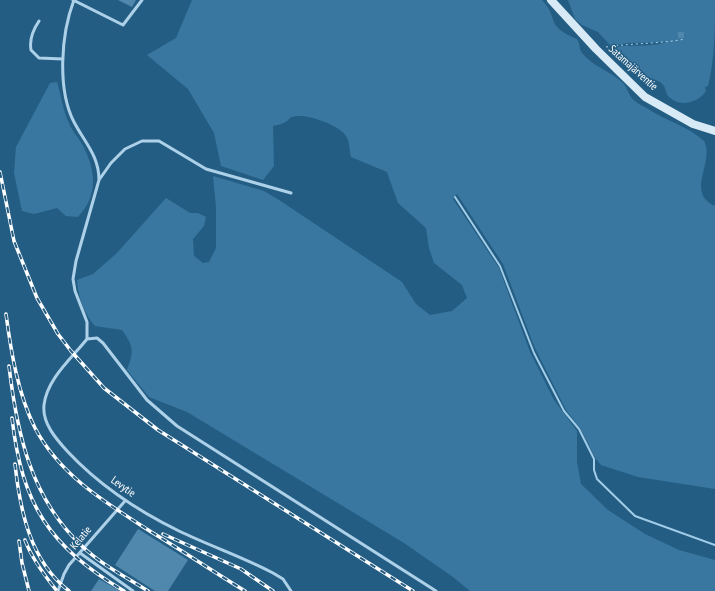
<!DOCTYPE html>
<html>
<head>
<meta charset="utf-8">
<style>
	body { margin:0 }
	canvas { display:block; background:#245d83 }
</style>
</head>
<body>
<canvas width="715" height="591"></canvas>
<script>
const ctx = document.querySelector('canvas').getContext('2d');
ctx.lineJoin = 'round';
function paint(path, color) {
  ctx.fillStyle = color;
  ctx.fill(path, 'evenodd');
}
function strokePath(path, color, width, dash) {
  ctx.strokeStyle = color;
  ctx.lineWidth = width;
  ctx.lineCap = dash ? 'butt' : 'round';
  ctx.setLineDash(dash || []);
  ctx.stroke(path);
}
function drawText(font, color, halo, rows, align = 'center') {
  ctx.font = font + ' "PT Sans Narrow",sans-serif';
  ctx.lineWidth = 3;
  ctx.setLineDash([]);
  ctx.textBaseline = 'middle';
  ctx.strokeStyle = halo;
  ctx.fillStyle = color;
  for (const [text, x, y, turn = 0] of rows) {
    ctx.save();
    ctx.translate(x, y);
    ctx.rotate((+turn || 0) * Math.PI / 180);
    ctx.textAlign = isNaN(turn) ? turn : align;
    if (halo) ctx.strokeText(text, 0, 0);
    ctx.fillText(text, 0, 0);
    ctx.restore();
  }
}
paint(new Path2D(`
	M192,0H542C560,20 544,25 577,39C580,44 579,49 582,53C592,66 610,71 622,82C627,87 627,91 631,97C634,102 643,106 648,109C667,121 687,126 704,141C715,163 685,192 715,206V489L638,477L601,465L596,459L580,428L566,410L534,346L503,264L457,194L453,199L499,268L530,352L554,400L577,431V462L581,484L608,510L645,534L679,550L715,560V591H470L453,577L404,543L187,412L149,397L127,370C134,351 134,347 122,330L95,326C84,314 78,296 77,280L93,274L117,253L166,198L190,213H198L206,217L204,226L193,239L194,256L203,263L209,262L216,248V207L213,176L264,191L279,200L402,282L416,304L430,315L452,311L467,298L462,285L434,263L429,248L426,228L398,203L387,172L351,157C349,150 350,142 346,136C340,125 304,112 292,117C291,117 288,120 287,121C283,124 277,125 273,126L274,166L263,180L221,166L214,133L188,89L147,55L176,38Z
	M568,0H715C715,29 715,58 708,86L705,87L706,91C698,103 679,108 668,96C665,91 666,86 660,82C655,79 646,77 640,75C626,70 619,59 611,47C626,45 655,47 667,42L628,43L611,46L598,32L582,25L575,19Z
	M57,82C61,95 63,111 69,123C72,131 78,137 82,144C96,170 99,195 78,217L66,216L57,208L34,214L22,211L14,173L16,147L50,83Z`), '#3977a0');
strokePath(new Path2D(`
	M455,197L500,266L534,353L564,411L579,429L594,459V470L597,479L635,516L715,545`), '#a1cde8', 2);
paint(new Path2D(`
	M118,0H136L132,7Z
	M678,32H684V38H678Z
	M138,529L188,560L168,591H155L115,565Z
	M99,579L120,591H91Z`), '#5088ad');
strokePath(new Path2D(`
	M606,47C633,43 659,44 685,39`), '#add1e8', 1, [2, 3]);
strokePath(new Path2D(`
	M73,0L123,25L142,0
	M74,0C61,34 57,89 74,122C85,143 99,156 99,180L76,261L73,279L75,291L87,322V339
	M39,21C33,30 29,39 31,50L39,58L63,59
	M99,180L111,163L125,149L142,141H159L206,169L291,193
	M87,339L97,338L103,343L147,400L177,426L436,591
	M87,339C71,359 47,379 44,405C42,423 56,439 68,452C99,485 138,511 179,531C210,546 243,557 273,573L283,579L291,591
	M80,553L133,591
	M58,591L64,574L69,565L125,501`), '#add1e8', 3);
strokePath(new Path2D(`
	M551,0L596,49L645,97L693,124L715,131`), '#d7eaf6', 8);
const rail = new Path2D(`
	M0,172L14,241L37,298L58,334L71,351L104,388L158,430L413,591
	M6,314C11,352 18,394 35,428C61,477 108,504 153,533C184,552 214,572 245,591
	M9,366C17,434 31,499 83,547C102,565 126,577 148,591
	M12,418C22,505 49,546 124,591
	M15,464C20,510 30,561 69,591
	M163,534L241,569L273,591
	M25,540C32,559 44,575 57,591
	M19,541L22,563L29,591`);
strokePath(rail, '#fff', 3.5);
strokePath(rail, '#245d83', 2, [6]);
drawText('11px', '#fff', '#245d83', [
	["Satamajärventie",633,68,42],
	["Levytie",123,487,35],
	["Kelatie",81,538,-50]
]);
</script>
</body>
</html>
